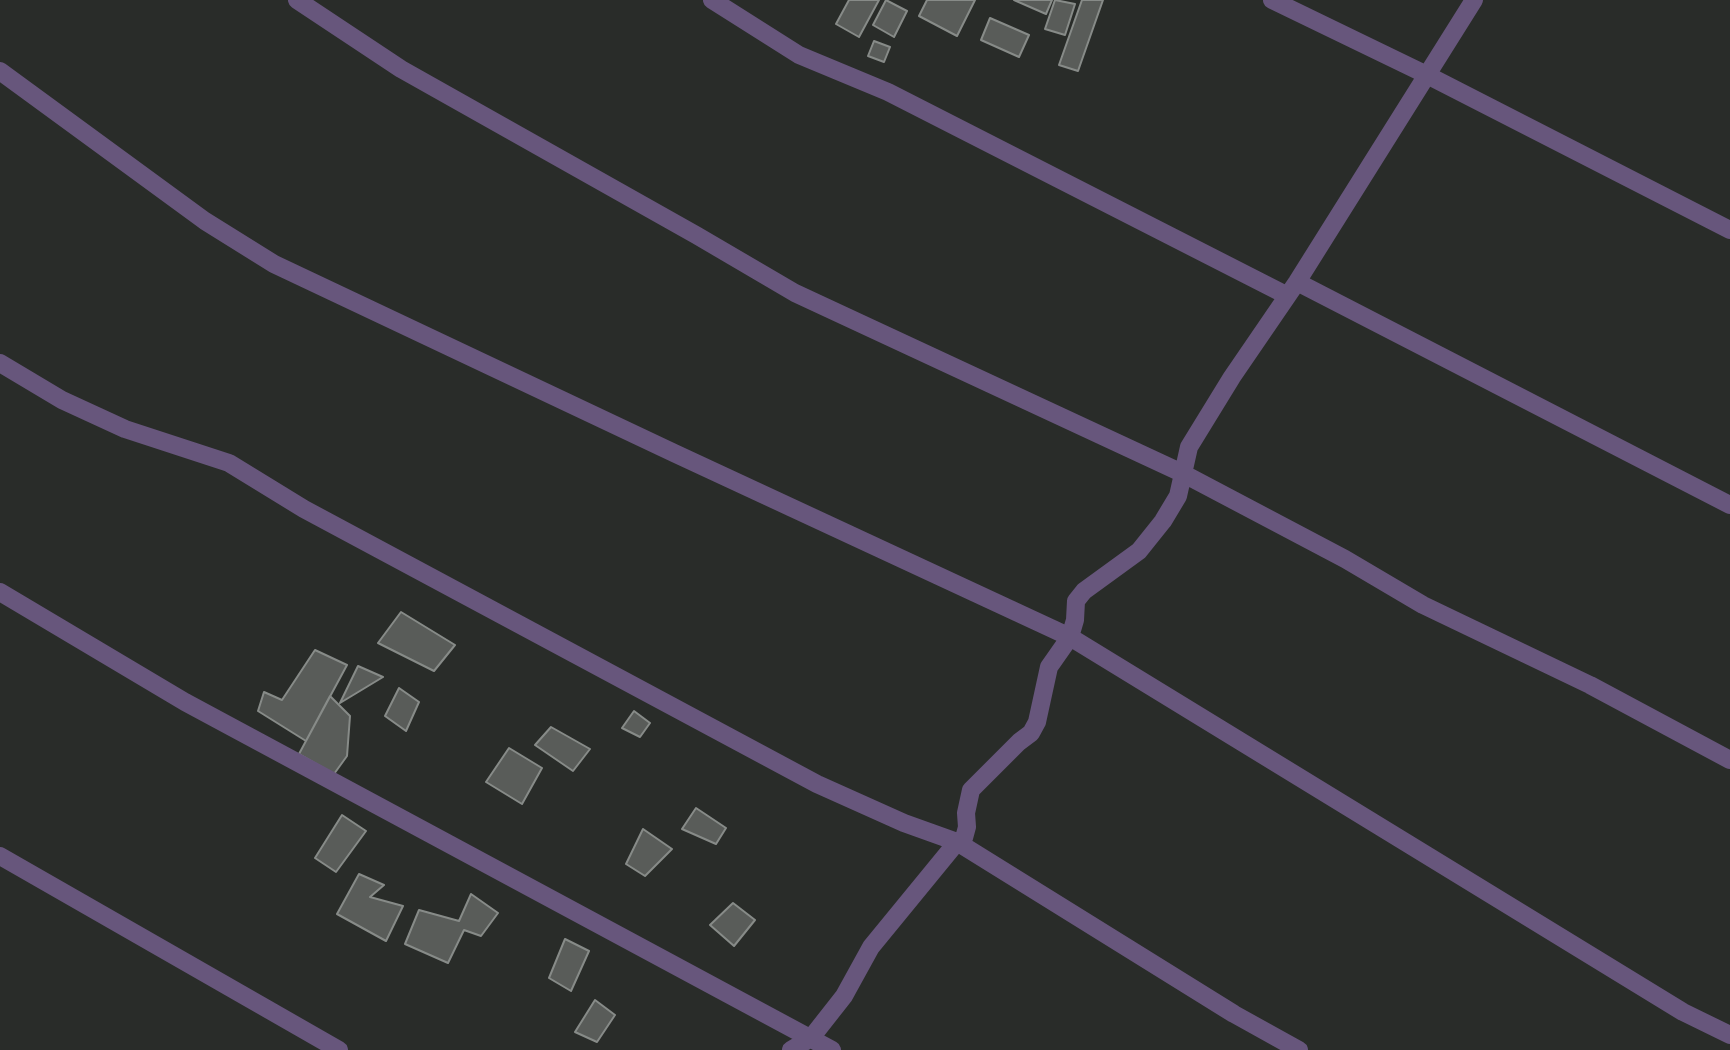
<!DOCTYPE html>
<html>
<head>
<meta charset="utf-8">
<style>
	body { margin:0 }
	canvas { display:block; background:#292c29 }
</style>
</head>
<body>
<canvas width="1730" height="1050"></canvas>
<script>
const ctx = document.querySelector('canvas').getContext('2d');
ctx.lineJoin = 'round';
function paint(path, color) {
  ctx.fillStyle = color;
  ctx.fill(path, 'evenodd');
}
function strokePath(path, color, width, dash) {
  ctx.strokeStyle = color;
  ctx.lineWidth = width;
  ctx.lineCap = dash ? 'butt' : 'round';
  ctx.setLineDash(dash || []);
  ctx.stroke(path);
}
const building = new Path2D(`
	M849,0H879L859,37L836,24Z
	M886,0L907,11L894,37L873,25Z
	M927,0H975L957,36L919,16Z
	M1014,0H1052L1046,14Z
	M1055,0L1075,4L1065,35L1045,29Z
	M1082,0H1103L1078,71L1059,65Z
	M990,18L1029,35L1019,57L981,40Z
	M874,41L890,47L884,62L868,56Z
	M401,612L455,645L434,671L378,643Z
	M315,650L347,665L306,741L258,711L264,692L282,700Z
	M358,666L383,677L340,703Z
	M399,688L419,702L406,731L385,716Z
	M330,696L350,716L347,756L334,774L299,754Z
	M634,711L650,723L640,737L622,728Z
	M551,727L590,749L573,771L535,745Z
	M509,748L542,768L522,804L486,782Z
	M696,808L726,828L716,844L682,829Z
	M342,815L366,831L336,872L315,858Z
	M643,829L672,849L645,876L626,864Z
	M359,874L384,885L370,897L403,906L386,941L337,914Z
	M471,894L498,913L481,936L464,930L448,963L405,944L419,910L459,921Z
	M733,903L755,920L734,946L710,925Z
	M565,939L589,951L571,991L549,978Z
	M595,1000L615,1015L597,1042L575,1032Z`);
paint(building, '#595c59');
strokePath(building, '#878b88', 2);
strokePath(new Path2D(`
	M297,0L401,69L696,235L795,293L1182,473L1345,559L1423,605L1590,685L1730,760
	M712,0L799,55L888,92L1286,295
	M1272,0L1427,75L1730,230
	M0,71L205,221L274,264L674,453L1070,637L1683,1012L1730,1035
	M1297,282L1730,505
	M0,363L62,400L125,429L229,463L304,509L817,784L904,823L957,842L1234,1014L1299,1050
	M0,592L185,702L832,1050
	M0,856L339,1050
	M791,1050L811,1038L844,996L871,947L957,842L964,838L967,827L966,813L971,790L1019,742L1031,733L1037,722L1049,667L1070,637L1075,620L1076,601L1084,591L1139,551L1163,521L1178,496L1189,447L1232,377L1297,282L1474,0`), '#67567c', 18);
</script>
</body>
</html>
